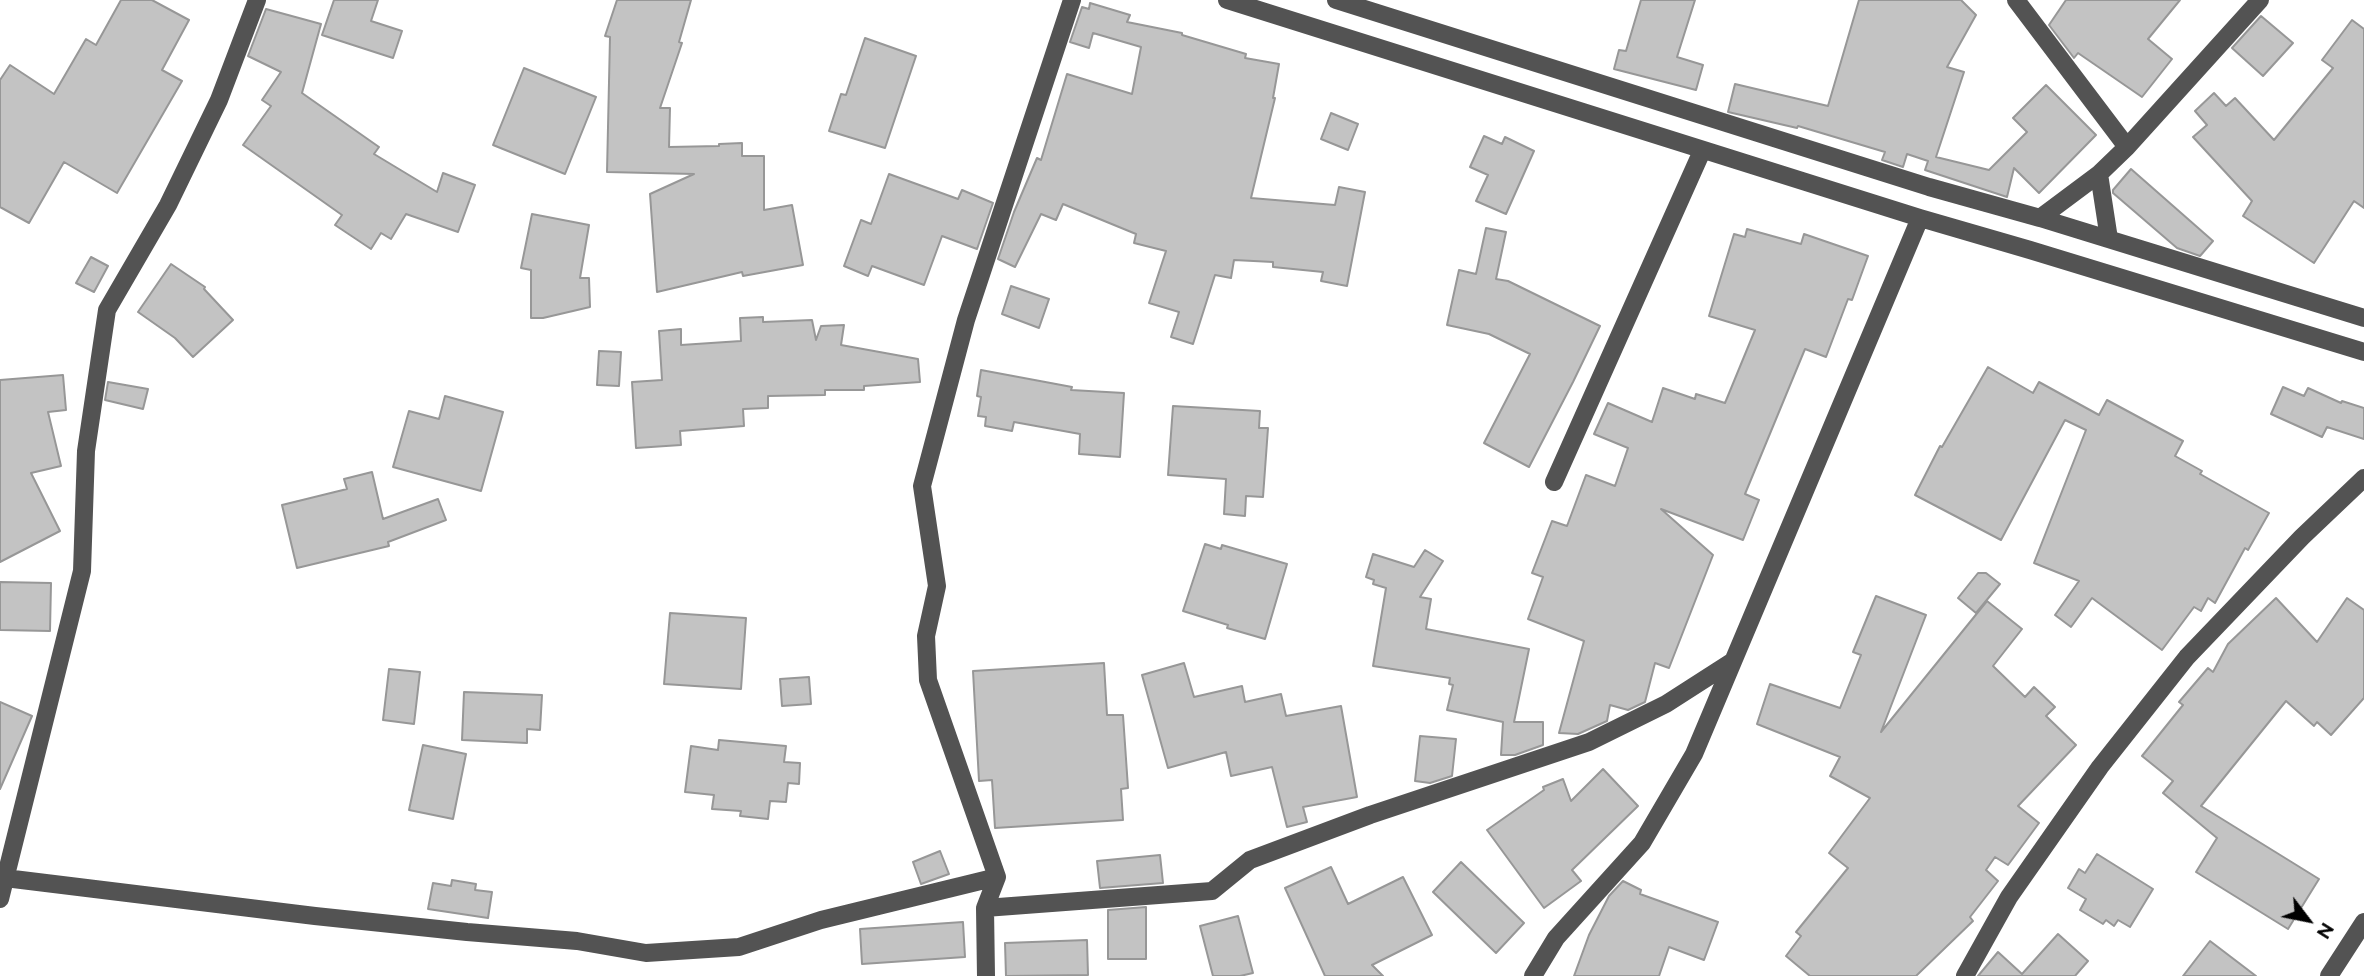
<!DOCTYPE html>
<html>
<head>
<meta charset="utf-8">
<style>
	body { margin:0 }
	#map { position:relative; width:2364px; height:976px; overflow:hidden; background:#fff; font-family:Raleway,sans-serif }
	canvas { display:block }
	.north { position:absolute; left:2273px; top:885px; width:70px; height:70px; -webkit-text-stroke:5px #fff; paint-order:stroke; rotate:122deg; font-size:19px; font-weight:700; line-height:28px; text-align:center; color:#000 }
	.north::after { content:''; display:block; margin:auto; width:24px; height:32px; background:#000; clip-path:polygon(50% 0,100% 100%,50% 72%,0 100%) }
</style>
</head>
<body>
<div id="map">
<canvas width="2364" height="976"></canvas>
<div class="north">N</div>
</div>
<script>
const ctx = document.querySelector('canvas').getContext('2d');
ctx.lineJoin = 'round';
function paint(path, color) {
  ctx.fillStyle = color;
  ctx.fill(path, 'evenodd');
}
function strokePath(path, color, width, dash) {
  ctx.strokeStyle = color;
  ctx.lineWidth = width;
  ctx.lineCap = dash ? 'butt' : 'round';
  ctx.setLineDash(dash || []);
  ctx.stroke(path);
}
const building = new Path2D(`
	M121,0H152L189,20L162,70L182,81L117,193L64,162L29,223L0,207V80L10,65L54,94L86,39L96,45Z
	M334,0H378L371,21L402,31L393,58L322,35Z
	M617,0H691L679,42L682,43L660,108H670L669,147L719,146V144L742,143V156H764V210L792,205L803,265L743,276L742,272L657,292L650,194L694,174L607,172L610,37L605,36Z
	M1641,0H1695L1677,57L1703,65L1696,90L1614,69L1619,50L1626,51Z
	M1859,0H1961L1976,15L1947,67L1964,72L1936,157L1989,170L2027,132L2013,118L2046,85L2096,135L2039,193L2014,168L2007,197L1925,170L1928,161L1907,154L1903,167L1882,160L1885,152L1798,126L1797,128L1728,112L1735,84L1828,106Z
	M2066,0H2180L2148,39L2172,59L2142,97L2078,53L2074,58L2049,25Z
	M1090,3L1130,15L1127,22L1182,33V35L1246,54L1245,58L1279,64L1273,98H1275L1251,198L1335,205L1339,187L1365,192L1347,286L1321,281L1323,272L1273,267V262L1234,260L1231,278L1215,275L1193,344L1171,337L1179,312L1149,303L1166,251L1134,243L1136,234L1063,204L1056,220L1041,214L1015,267L998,259L1014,212L1037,158L1041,160L1067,74L1132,94L1141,47L1093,33L1089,48L1070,42L1082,7L1089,9Z
	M266,9L321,24L302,93L379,147L374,154L437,192L443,173L475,185L458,232L406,214L391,239L381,233L371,249L335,225L342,215L243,145L271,106L262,100L281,72L248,56Z
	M2261,16L2293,43L2263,76L2232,48Z
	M2352,20L2364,29V208L2354,201L2314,263L2243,216L2252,201L2193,137L2207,125L2195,111L2214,93L2226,106L2235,98L2274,140L2333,68L2322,60Z
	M865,38L916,56L885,148L829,131L841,94L846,95Z
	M524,68L596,97L565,174L493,145Z
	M1331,113L1358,124L1348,150L1321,139Z
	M1484,136L1502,144L1505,137L1534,151L1506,214L1476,201L1488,175L1470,167Z
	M2131,169L2213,241L2200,256L2177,248L2113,193V190Z
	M889,174L958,199L962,190L993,203L977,249L942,236L924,285L872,266L868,276L844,266L861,220L871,224Z
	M532,214L589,225L580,278H589L590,307L543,318H531V270L521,268Z
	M1486,228L1506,232L1496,279L1508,281L1600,326L1573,382L1529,467L1484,443L1530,354L1489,334L1447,325L1459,270L1476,274Z
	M1747,229L1801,244L1804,234L1868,256L1852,300L1848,299L1826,357L1805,349L1745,494L1759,500L1743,540L1661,509L1713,555L1669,668L1655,663L1645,702L1628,710L1610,705L1607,721L1578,734L1559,733L1584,641L1528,619L1543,577L1532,573L1552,521L1567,526L1586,475L1615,486L1628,448L1594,434L1608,403L1652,422L1663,388L1695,399L1696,394L1725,403L1755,330L1709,316L1734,234L1745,237Z
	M91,257L108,266L94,292L76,283Z
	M171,264L205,287L204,289L233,320L193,357L175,338L138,312Z
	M1011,286L1049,299L1039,328L1002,314Z
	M763,317V322L812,320L816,340L821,326L844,325L841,345L918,359L920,382L864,386V390H825V395L768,396V408L743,409L744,426L680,431L681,445L636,448L632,382L662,380L659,331L681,329V345L741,341L740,318Z
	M599,351L621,352L619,386L597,385Z
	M1988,367L2033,393L2039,382L2099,415L2107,400L2183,441L2175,456L2202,471L2200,474L2269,513L2248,550L2245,548L2215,603L2208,598L2201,611L2194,607L2162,650L2092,598L2071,627L2055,615L2079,581L2034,563L2086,430L2065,420L2001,540L1915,495L1940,446L1942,447Z
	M981,370L1072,387L1071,390L1124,393L1120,457L1079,454L1080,434L1014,422L1012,431L985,426L986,417L978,416L981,397L977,396Z
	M63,375L66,410L48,412L61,466L31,473L60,531L0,562V380Z
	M108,382L148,389L143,409L105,400Z
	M2283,387L2304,396L2308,388L2341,403L2342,401L2364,408V439L2327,427L2322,437L2271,414Z
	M445,396L503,412L481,491L393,467L409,411L439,419Z
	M1173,406L1260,411L1259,428H1268L1263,497L1246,496L1245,516L1224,514L1226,479L1168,475Z
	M372,472L383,519L438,499L446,520L388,542L389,546L297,568L282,505L347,489L344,479Z
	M1205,544L1221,549L1222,545L1287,564L1265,639L1227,628L1228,625L1183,611Z
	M1425,550L1443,561L1420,597L1431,599L1426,629L1529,649L1514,722H1543V745L1515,755H1501L1503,722L1447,710L1453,685L1449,684L1450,678L1373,666L1386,588L1373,584L1374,580L1366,577L1373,554L1414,567Z
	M1978,573H1986L2000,584L1976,613L1958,598Z
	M0,582L51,583L50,631L0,630Z
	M1876,596L1926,615L1881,732L1987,601L2022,629L1993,666L2025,697L2034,687L2055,707L2046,716L2076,745L2018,806L2039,823L2008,865L1995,857L1986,870L1998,881L1970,917L1973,921L1916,976H1810L1786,956L1801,936L1796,932L1848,868L1829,853L1870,798L1830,776L1840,757L1757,724L1770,684L1840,708L1861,655L1853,652Z
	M2276,598L2317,642L2347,598L2364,610V698L2331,735L2317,722L2314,726L2286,701L2201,806L2319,879L2288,929L2196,872L2217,838L2163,793L2173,781L2142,756L2183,705L2179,702L2208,668L2213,672L2228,644Z
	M670,613L746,618L741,689L664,684Z
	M1104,663L1107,715H1123L1128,788L1121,789L1123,820L995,828L992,780L979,781L973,671Z
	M1184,663L1194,697L1242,686L1245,702L1281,694L1286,716L1341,706L1357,797L1303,807L1307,822L1287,827L1272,767L1231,776L1226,752L1168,768L1142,675Z
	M389,669L420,672L414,724L383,720Z
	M809,677L811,704L782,706L780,679Z
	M464,692L542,695L540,730L527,729V743L462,740Z
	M0,702L32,716L0,789Z
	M1420,736L1456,739L1452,776L1430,783L1415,781Z
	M719,740L786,746L784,762L800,763L799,784L788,783L786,802L770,801L768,819L740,816L741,811L712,809L714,795L685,792L691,746L718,750Z
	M423,745L466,754L453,819L409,810Z
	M1603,769L1638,806L1572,870L1581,881L1544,908L1487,830L1544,790L1543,787L1563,779L1571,801Z
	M940,851L949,874L921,884L913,862Z
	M2097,854L2153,889L2130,927L2118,920L2114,926L2106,920L2103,924L2080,910L2086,899L2068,888L2079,869L2085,873Z
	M1160,855L1163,883L1100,888L1097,861Z
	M1461,862L1524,923L1496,953L1433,892Z
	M1331,867L1348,904L1403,877L1432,935L1372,965L1383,976H1325L1285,888Z
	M452,880L476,884L475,890L492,892L488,918L428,909L433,883L451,886Z
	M1623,881L1641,890L1640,894L1718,922L1704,960L1669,947L1659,976H1574L1589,935L1609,896Z
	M1146,907V959H1108V910Z
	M1238,916L1253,973L1240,976H1213L1200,926Z
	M963,922L965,957L862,964L860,929Z
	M2058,934L2088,961L2075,976H1978L1998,952L2022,974Z
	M1087,940L1088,975L1006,976L1005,943Z
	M2210,941L2256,976H2183Z`);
paint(building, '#c3c3c3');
strokePath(building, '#979797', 2);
strokePath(new Path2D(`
	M1227,0L1920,218L2030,250L2364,352
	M1336,0L1929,187L2040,218L2364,318
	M2016,0L2127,147
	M2099,174L2109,239
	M2040,218L2099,174L2127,147L2260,0
	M1554,482L1702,151
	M5,878L315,916L467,932L577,941L646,953L739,947L821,920L997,877
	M0,899L82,571L86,451L107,310L168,205L219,100L257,0
	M985,908L1212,891L1250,860L1370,815L1589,742L1666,704L1733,661
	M986,976L985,908L997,877L928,680L926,636L937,586L922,486L966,320L1072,0
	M1533,976L1556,938L1642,843L1694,754L1920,218
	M1965,976L2009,897L2100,767L2187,657L2302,537L2364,478
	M2329,976L2364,922`), '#535353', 18);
</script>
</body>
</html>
